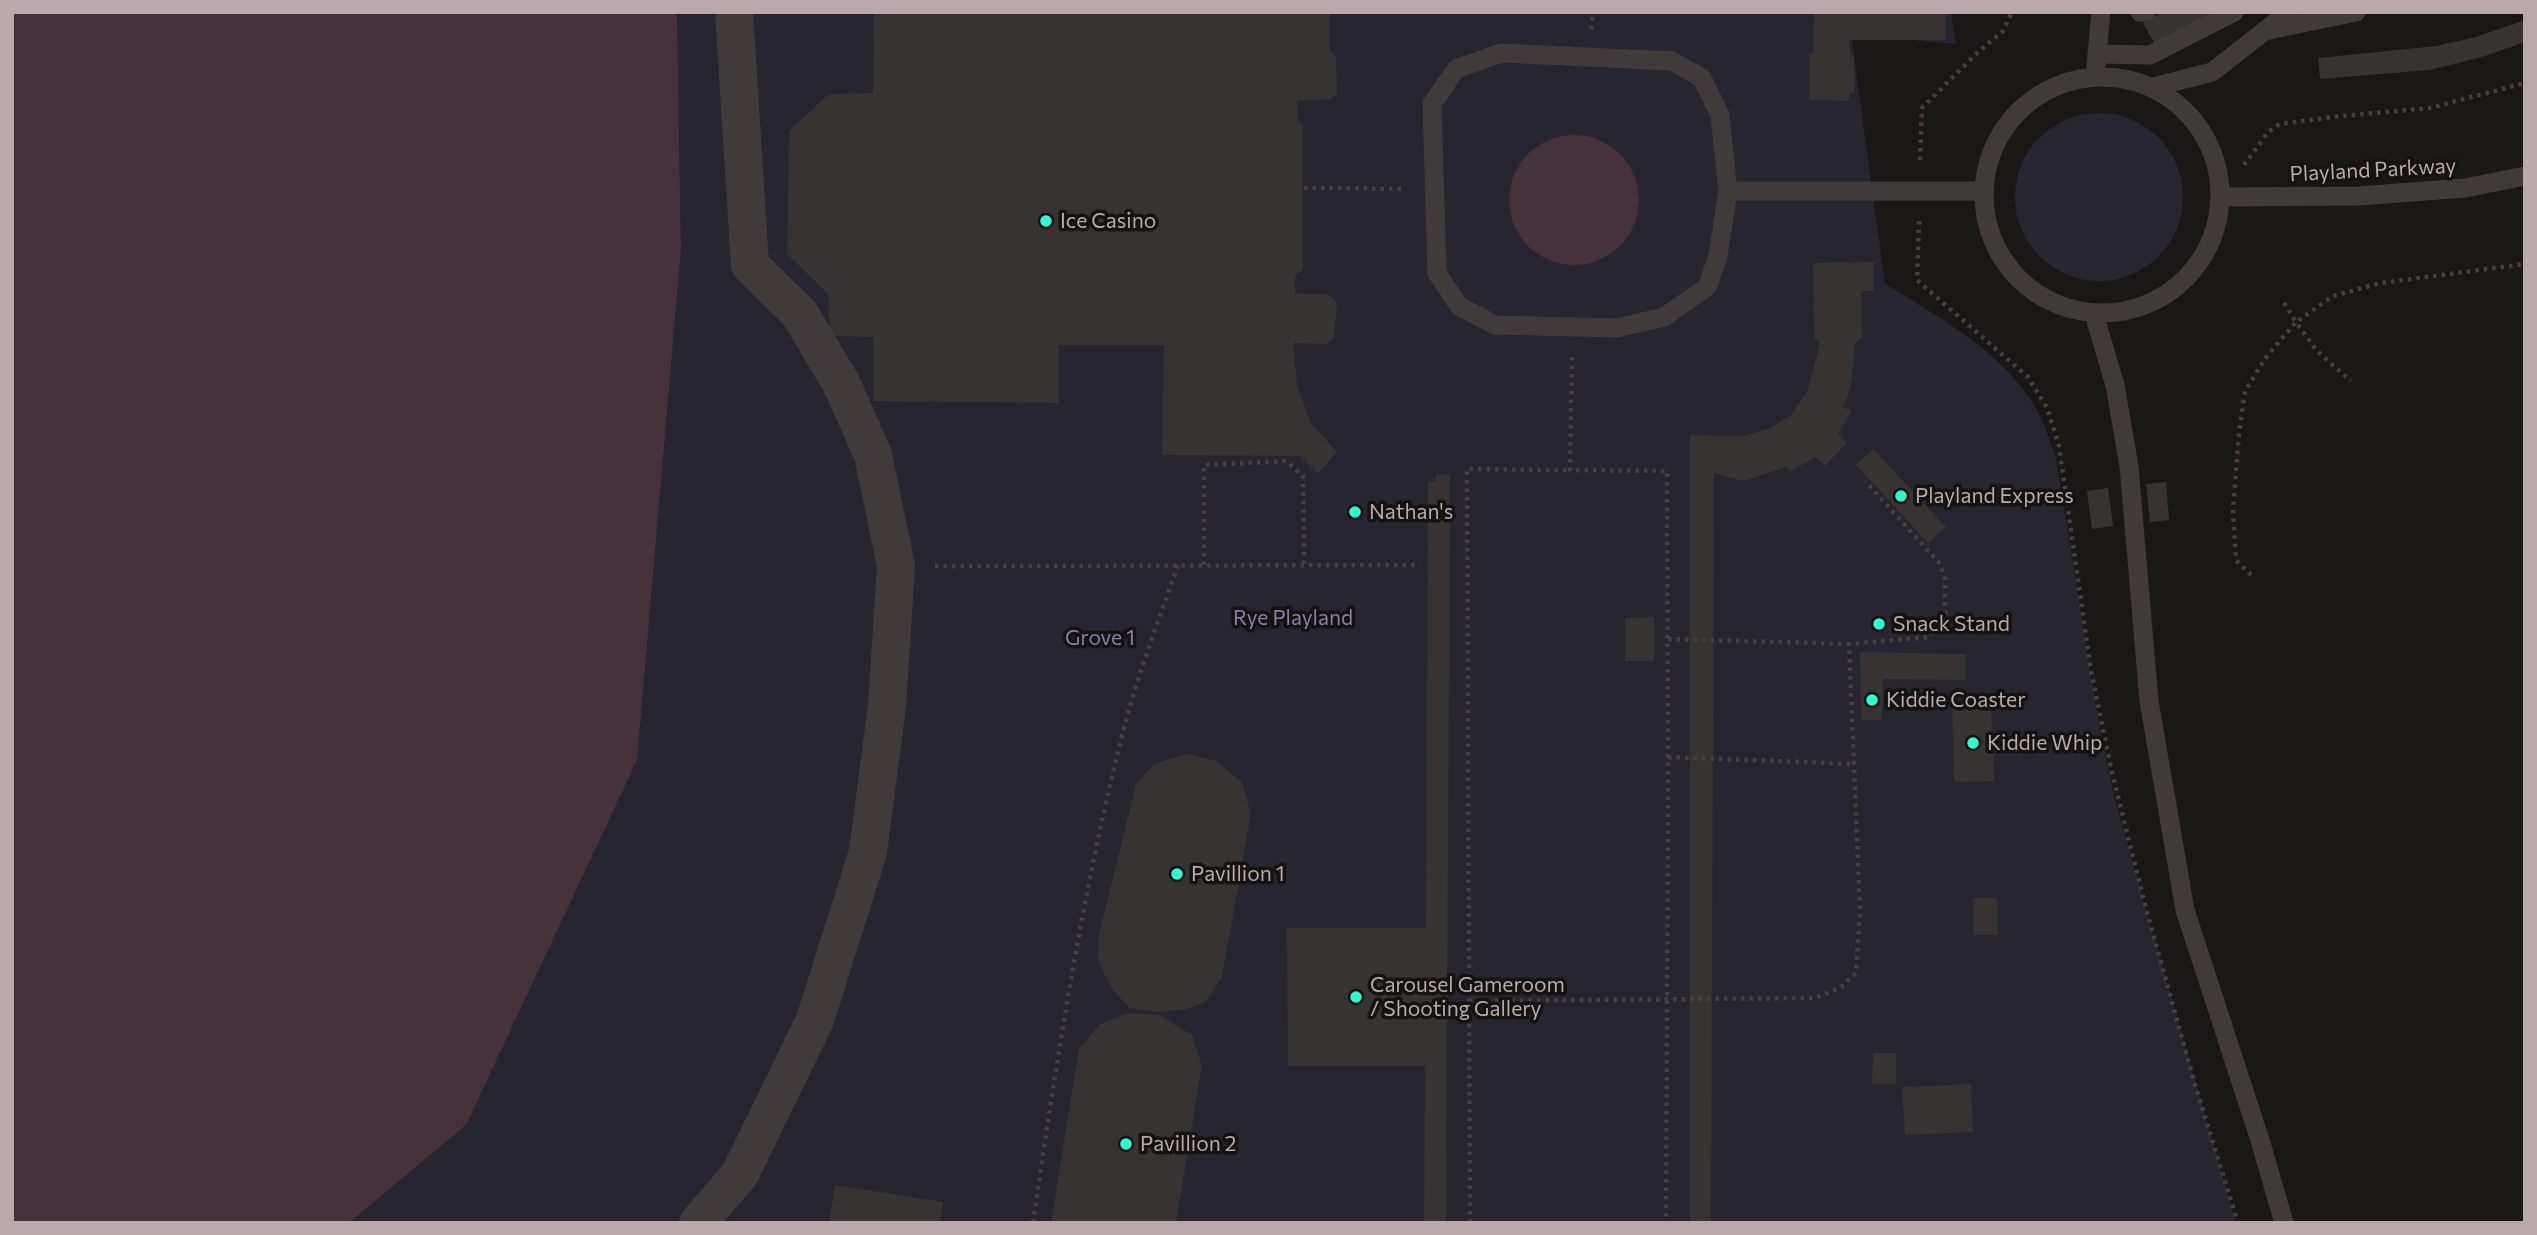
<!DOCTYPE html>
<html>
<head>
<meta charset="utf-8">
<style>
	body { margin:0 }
	#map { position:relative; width:2537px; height:1235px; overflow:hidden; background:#1a1817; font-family:Commissioner,sans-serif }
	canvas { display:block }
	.frame { position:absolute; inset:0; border:14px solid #baa9ac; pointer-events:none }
</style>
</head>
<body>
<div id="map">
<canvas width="2537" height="1235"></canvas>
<div class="frame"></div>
</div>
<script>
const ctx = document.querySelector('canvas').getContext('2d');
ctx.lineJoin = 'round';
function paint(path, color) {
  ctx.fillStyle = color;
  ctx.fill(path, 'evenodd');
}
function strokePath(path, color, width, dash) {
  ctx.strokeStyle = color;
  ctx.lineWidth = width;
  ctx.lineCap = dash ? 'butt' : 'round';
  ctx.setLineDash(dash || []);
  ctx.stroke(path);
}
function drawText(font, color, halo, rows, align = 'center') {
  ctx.font = font + ' Commissioner,sans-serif';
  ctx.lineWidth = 7;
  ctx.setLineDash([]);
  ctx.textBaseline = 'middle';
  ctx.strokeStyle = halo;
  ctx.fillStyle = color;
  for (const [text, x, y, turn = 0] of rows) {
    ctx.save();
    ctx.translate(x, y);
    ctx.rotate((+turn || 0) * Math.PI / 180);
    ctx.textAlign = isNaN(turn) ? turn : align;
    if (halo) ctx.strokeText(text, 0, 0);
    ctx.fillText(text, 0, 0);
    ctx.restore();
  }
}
paint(new Path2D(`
	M677,12H1951L1956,44L1851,34L1885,284C1939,316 2014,359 2041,418C2047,431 2051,445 2056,459L2099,725L2116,804L2236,1223H349L466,1125L681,248Z
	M2015 197a84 84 0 1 1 168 0a84 84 0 1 1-168 0Z`), '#27252f');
paint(new Path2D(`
	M12,12H677L681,248L637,760L466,1125L349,1223H12Z
	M1509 200a65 65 0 1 1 130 0a65 65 0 1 1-130 0Z`), '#45313a');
paint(new Path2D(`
	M874,12H1330V50L1336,58L1337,94L1330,99L1297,101L1298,120L1303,125V269L1295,276V293L1329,295L1337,303L1334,338L1326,344L1293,343L1297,384L1310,422L1337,452L1318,474L1300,456L1162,455L1164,345H1059V403L873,401V337L830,336L828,294L787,254L789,131L829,94L873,93Z
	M1814,12H1946V40H1849L1850,54L1854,56V93H1851L1848,101L1809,100V54L1813,53Z
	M2163,12H2222L2157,48L2143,23Z
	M2525,20V42L2482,57L2430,70L2320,79L2318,58L2436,46L2476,37Z
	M1874,262V291H1861L1862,338L1855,343L1851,387L1843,407L1852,410L1838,434L1847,443L1825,466L1815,457L1790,472L1786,467L1744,481L1714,473L1711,1223H1690V435L1744,436L1770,428L1791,415L1808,390L1820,344L1814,337L1813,263Z
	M1873,449L1946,527L1928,543L1856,465Z
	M1437,474L1450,475L1446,1223H1424L1425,1066H1288L1287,928H1426L1428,482H1435Z
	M2166,482L2169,520L2150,522L2146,484Z
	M2108,488L2113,526L2092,529L2087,491Z
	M1654,617V661H1625V618Z
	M1860,652L1966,654L1965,680L1883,679L1882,720H1861Z
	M1991,703L1994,781L1954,782L1952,704Z
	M1186,754L1216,761L1242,782L1251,814L1222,977L1206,1002L1184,1010L1155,1012L1130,1008L1112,989L1098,961L1099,934L1136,784L1154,764Z
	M1973,898H1997L1998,935H1973Z
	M1128,1013L1160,1015L1192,1035L1202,1066L1176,1223H1051L1079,1049L1100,1024Z
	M1873,1053H1896V1084H1872Z
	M1971,1084L1973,1132L1905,1135L1902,1087Z
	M835,1185L943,1202L940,1223H829Z`), '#363332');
strokePath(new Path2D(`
	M1591,29L1593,12
	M1920,160L1922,108L1976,54L2003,31L2012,12
	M2244,165L2268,132L2280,124L2340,116L2430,108L2525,83
	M1304,188L1406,189
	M1919,221L1917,280L2028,377L2047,408L2059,446L2091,671L2111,768L2144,901L2195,1085L2238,1223
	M2284,303L2296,322L2333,296L2381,283L2525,264
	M1572,357L1570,470L1667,471L1668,797L1666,1223
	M1204,565V465L1286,461L1303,476L1304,565
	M935,566L1420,565
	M2251,575L2236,560L2233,510L2239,433L2245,391L2267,356L2296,322L2316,350L2351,381
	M1668,639L1849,644
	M1668,757L1854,764
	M1469,1001L1816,998L1841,987L1856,973L1860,912L1849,644L1928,637L1945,618V579L1940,564L1865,481
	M1033,1223C1057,1058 1082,893 1123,732C1137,676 1159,620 1178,565
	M1470,1223L1467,469L1570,470`), '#463e3f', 4.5, [3.5, 5]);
strokePath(new Path2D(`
	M2140,12H2146
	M2269,30L2356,12
	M2097,54L2101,12
	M2095,76L2097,54L2150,55L2234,12
	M1984 195a118 118 0 1 1 236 0a118 118 0 1 1-236 0Z
	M2153,87L2212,72L2289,12
	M1728,191L1720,115L1702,78L1672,61L1501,53L1456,69L1432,104L1437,273L1459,306L1495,325L1617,328L1664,317L1707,287L1718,256L1728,191H1985
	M2221,197L2359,196L2465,188L2525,176
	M2094,314L2115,385L2129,466L2149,701L2185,910L2260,1140L2284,1223`), '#413a3a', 19);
strokePath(new Path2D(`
	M698,1223L740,1174L815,1020L868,852L887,706L896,566L873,455L842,385L800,314L750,265L734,12`), '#413a3a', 38);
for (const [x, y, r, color] of [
	[1046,221,7,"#2efbcf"],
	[1901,496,7,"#2efbcf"],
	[1355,512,7,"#2efbcf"],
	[1879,624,7,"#2efbcf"],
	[1872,700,7,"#2efbcf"],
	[1973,743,7,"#2efbcf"],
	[1177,874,7,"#2efbcf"],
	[1356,997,7,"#2efbcf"],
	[1126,1144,7,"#2efbcf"]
]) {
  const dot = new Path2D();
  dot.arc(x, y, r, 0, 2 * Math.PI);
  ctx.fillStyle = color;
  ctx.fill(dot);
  strokePath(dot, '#151312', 2.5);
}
drawText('21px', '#baa9ac', '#151312', [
	["Playland Parkway",2373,170,-3]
]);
drawText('21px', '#baa9ac', '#151312', [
	["Ice Casino",1060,221],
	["Playland Express",1915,496],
	["Nathan's",1369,512],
	["Snack Stand",1893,624],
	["Kiddie Coaster",1886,700],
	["Kiddie Whip",1987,743],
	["Pavillion 1",1191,874],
	["Carousel Gameroom",1370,985],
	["/ Shooting Gallery",1370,1009],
	["Pavillion 2",1140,1144]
], 'left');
drawText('21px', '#867fa6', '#151312', [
	["Rye Playland",1293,618],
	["Grove 1",1100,638]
]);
</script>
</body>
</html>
